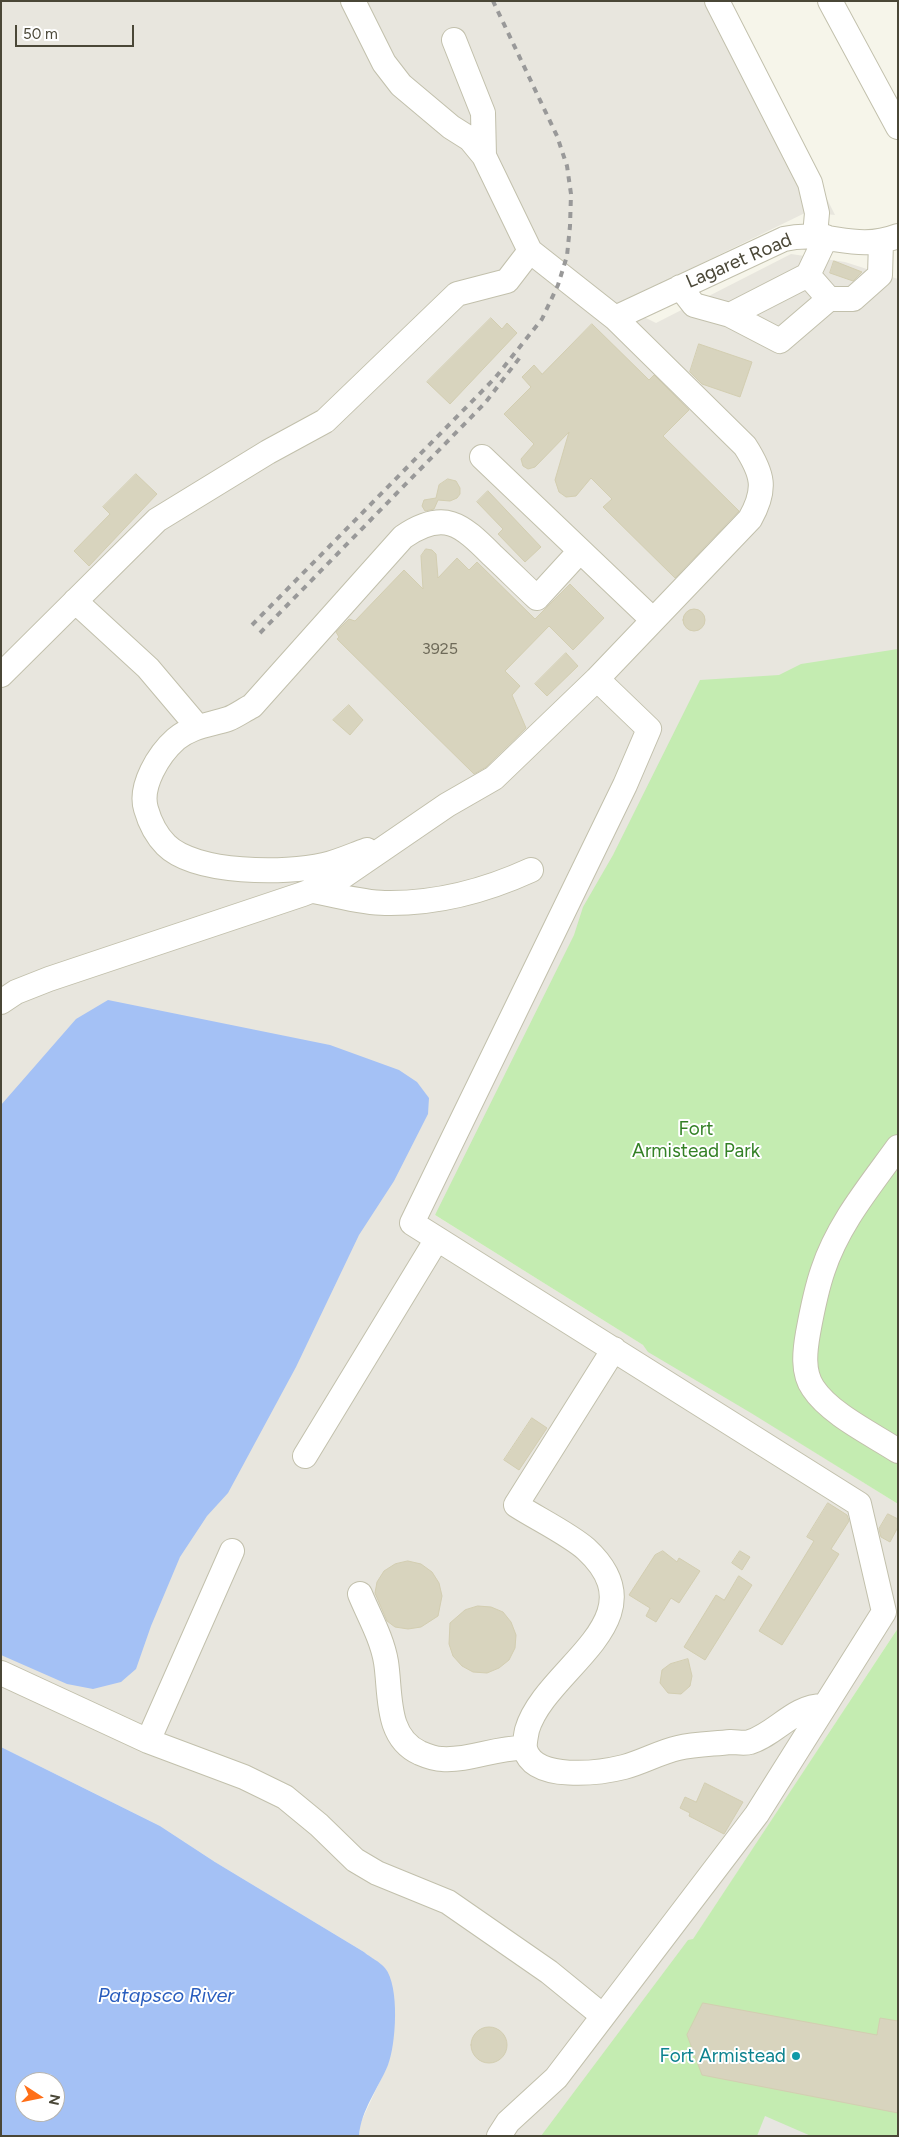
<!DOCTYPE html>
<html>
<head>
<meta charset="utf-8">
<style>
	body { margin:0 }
	#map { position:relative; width:899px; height:2137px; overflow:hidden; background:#f6f5ea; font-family:Figtree,sans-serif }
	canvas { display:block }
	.frame { position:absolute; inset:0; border:2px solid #4a4737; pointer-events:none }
	.north { position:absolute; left:15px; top:2072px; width:50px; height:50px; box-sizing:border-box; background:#fff; border:1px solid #b7b5af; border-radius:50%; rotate:101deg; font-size:14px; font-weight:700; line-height:20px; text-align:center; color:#4a4737 }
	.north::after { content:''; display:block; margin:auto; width:18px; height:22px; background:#ff6f18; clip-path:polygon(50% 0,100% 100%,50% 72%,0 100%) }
	.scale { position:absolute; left:15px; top:25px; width:119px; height:22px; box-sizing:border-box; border:2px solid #4a4737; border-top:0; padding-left:6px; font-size:15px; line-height:18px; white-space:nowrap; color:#4a4737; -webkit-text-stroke:4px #fff; paint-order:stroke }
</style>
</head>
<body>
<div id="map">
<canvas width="899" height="2137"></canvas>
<div class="frame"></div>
<div class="north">N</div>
<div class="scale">50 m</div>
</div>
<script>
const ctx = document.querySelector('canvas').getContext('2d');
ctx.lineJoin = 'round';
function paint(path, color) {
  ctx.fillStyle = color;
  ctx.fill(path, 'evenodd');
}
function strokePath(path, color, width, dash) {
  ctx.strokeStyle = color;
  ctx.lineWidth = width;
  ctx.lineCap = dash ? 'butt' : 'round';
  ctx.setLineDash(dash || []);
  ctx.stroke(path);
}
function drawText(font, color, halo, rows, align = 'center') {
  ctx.font = font + ' Figtree,sans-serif';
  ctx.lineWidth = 4;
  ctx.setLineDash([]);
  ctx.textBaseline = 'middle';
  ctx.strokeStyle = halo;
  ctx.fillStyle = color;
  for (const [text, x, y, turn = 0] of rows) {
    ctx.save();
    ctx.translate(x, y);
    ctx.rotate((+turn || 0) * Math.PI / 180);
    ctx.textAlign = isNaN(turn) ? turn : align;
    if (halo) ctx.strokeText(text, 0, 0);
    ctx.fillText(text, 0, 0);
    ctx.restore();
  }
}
paint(new Path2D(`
	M1,1H728L835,215L807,212L618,304L656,323L791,254L845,262L898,279V666L435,1215L898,1504V1628L564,2136H359L360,2124L388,2064L394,2033V2011L385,1968L364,1952L215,1862L160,1826L1,1747Z`), '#e8e6de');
paint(new Path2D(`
	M898,649V1504L751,1413L648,1352L643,1345L435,1215L574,935L583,907L613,855L700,680L779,675L801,664Z
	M898,1628V2136H541L688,1940L693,1939Z`), '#c4ecb1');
paint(new Path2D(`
	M765,2116L811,2136H757Z`), '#e7e6e1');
paint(new Path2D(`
	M108,1000L330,1045L399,1070L417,1082L429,1098L428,1114L394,1181L359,1235L296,1367L228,1493L207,1516L180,1557L151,1626L136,1669L121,1682L93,1689L67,1684L1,1655V1105L76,1019Z
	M1,1747L160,1826L215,1862L364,1952C370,1957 380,1962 385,1968C400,1986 396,2045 388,2065C378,2089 361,2110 359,2136H1ZM25,2082H55V2112H25Z`), '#a4c1f5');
const building = new Path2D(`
	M834,261L862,272L853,281L830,273Z
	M491,318L502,329L507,323L517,333L450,404L427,382Z
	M592,324L649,380L654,375L689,410L663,436L739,511L675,578L603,507L612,499L591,478L576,496L566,497L559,492L555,480L569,432L535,467L528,469L523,466L521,459L534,444L504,414L531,387L522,377L534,365L542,374Z
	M699,344L752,362L740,397L702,384L690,372Z
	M136,474L157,494L89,566L74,551L110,514L103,507Z
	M448,479L456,481L460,488V494L457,498L450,501L438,500L434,509L425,511L422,506L424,500L436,498L439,485Z
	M488,491L541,547L525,562L498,534L503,529L477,502Z
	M426,549L432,550L436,554L438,578L457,558L469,570L477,562L535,619L570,584L604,618L573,650L549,626L505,671L520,686L512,695L526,728L486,767L474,774L337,639L339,637L336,632L349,619L355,621L404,570L423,589L421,556Z
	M683 620a11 11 0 1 1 22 0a11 11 0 1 1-22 0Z
	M566,653L578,666L547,696L535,684Z
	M349,705L363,720L350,735L333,720Z
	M532,1418L547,1428L519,1470L504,1460Z
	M828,1503L847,1515L849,1521L831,1549L839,1554L782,1645L759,1631L814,1541L807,1537Z
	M888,1514L898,1519V1527L890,1542L881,1537L879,1529Z
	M663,1551L677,1562L679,1558L700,1571L679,1603L671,1598L656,1622L646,1616L650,1608L629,1595L655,1555Z
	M740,1551L750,1557L742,1570L732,1563Z
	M408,1561L421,1564L432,1572L439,1583L442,1596L438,1616L421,1627L408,1629L395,1627L387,1621L375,1593L377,1582L384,1571L395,1564Z
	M739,1576L752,1585L705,1660L684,1647L716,1595L724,1600Z
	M478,1606L491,1607L503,1612L511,1622L516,1635L515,1648L509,1660L499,1668L487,1673L473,1672L462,1666L453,1656L449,1644L450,1623L465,1610Z
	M688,1659L692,1676L690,1686L681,1694L668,1693L660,1683L662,1670L670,1664Z
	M705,1783L743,1802L724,1834L689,1816L690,1813L680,1808L685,1797L696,1802Z
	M703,2003L877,2035L880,2018L898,2021V2113L702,2075L687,2035Z
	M471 2045a18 18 0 1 1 36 0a18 18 0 1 1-36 0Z`);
paint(building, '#d8d4be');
strokePath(building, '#d3ceb1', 1);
const minor = new Path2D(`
	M353,1L384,63L401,85L451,127L470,139L484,156L530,251L615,318L745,446C763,474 767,489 750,519L597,679
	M717,1L810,183L817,213L815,235
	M830,1L898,127
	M454,40L483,113L484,156
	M808,275L826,237
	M680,287L694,305L730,315
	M829,299L808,275L730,315L780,341L829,299H853L880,275L881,242
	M615,318L784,239C828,229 853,253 898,236
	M482,457L653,620
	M75,601L148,668L197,726
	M1,675L157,520L268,452L325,421L457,294L507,281L530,251
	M367,850C353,855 338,862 324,865C286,874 195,874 166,845C155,834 150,823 146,809C139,786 159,754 176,739C192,726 209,725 228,719C236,716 244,710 252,706L403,537C444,509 461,524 492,555C507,569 522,584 537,598L580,551
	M313,891C336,895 362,903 385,903C437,904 485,891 531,870
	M1,1002L16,992L49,979L303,894L336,881L447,805L494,778L597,679L649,729L625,785L412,1223L859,1504L884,1612L757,1814L556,2078L508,2122L499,2136
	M898,1147C870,1186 838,1224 823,1270C816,1290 812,1311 808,1333C805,1350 802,1372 813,1388C830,1414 872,1434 898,1451
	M614,1349L516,1505C536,1518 569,1534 586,1549C663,1620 545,1668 527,1730C526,1736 524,1743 525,1749C534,1782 600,1773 624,1767C643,1762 660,1752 678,1748C695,1744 714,1744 731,1742C737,1742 744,1744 750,1742C776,1734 794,1706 823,1706
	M305,1456L437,1239
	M360,1594C369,1616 382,1638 386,1662C391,1694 385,1737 420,1753C427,1756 434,1759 442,1759C470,1761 496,1747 525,1748
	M1,1673L148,1741L244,1777L285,1797L319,1825L355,1860L377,1873L448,1902L549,1972L603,2016
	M148,1741L232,1551`);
strokePath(minor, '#c2c0ac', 26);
strokePath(minor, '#fff', 24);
strokePath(new Path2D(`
	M252,625L495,378L542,319L558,285L567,256L570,226L571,194L567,166L557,136L493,1
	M260,633L485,403L521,356`), '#999', 4, [6, 6]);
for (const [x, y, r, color] of [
	[796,2056,5,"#0f9aa8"]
]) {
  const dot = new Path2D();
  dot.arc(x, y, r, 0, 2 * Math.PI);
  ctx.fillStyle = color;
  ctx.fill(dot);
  strokePath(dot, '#fff', 2);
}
drawText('16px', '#6e6a59', null, [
	["3925",440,649]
]);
drawText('19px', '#4a4737', '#fff', [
	["Lagaret Road",739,261,-23]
]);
drawText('19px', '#348126', '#fff', [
	["Fort",696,1129],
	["Armistead Park",696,1151]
]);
drawText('19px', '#0d838f', '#fff', [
	["Fort Armistead",786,2056]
], 'right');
drawText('italic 20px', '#295dbe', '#fff', [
	["Patapsco River",166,1996]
]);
</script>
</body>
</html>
